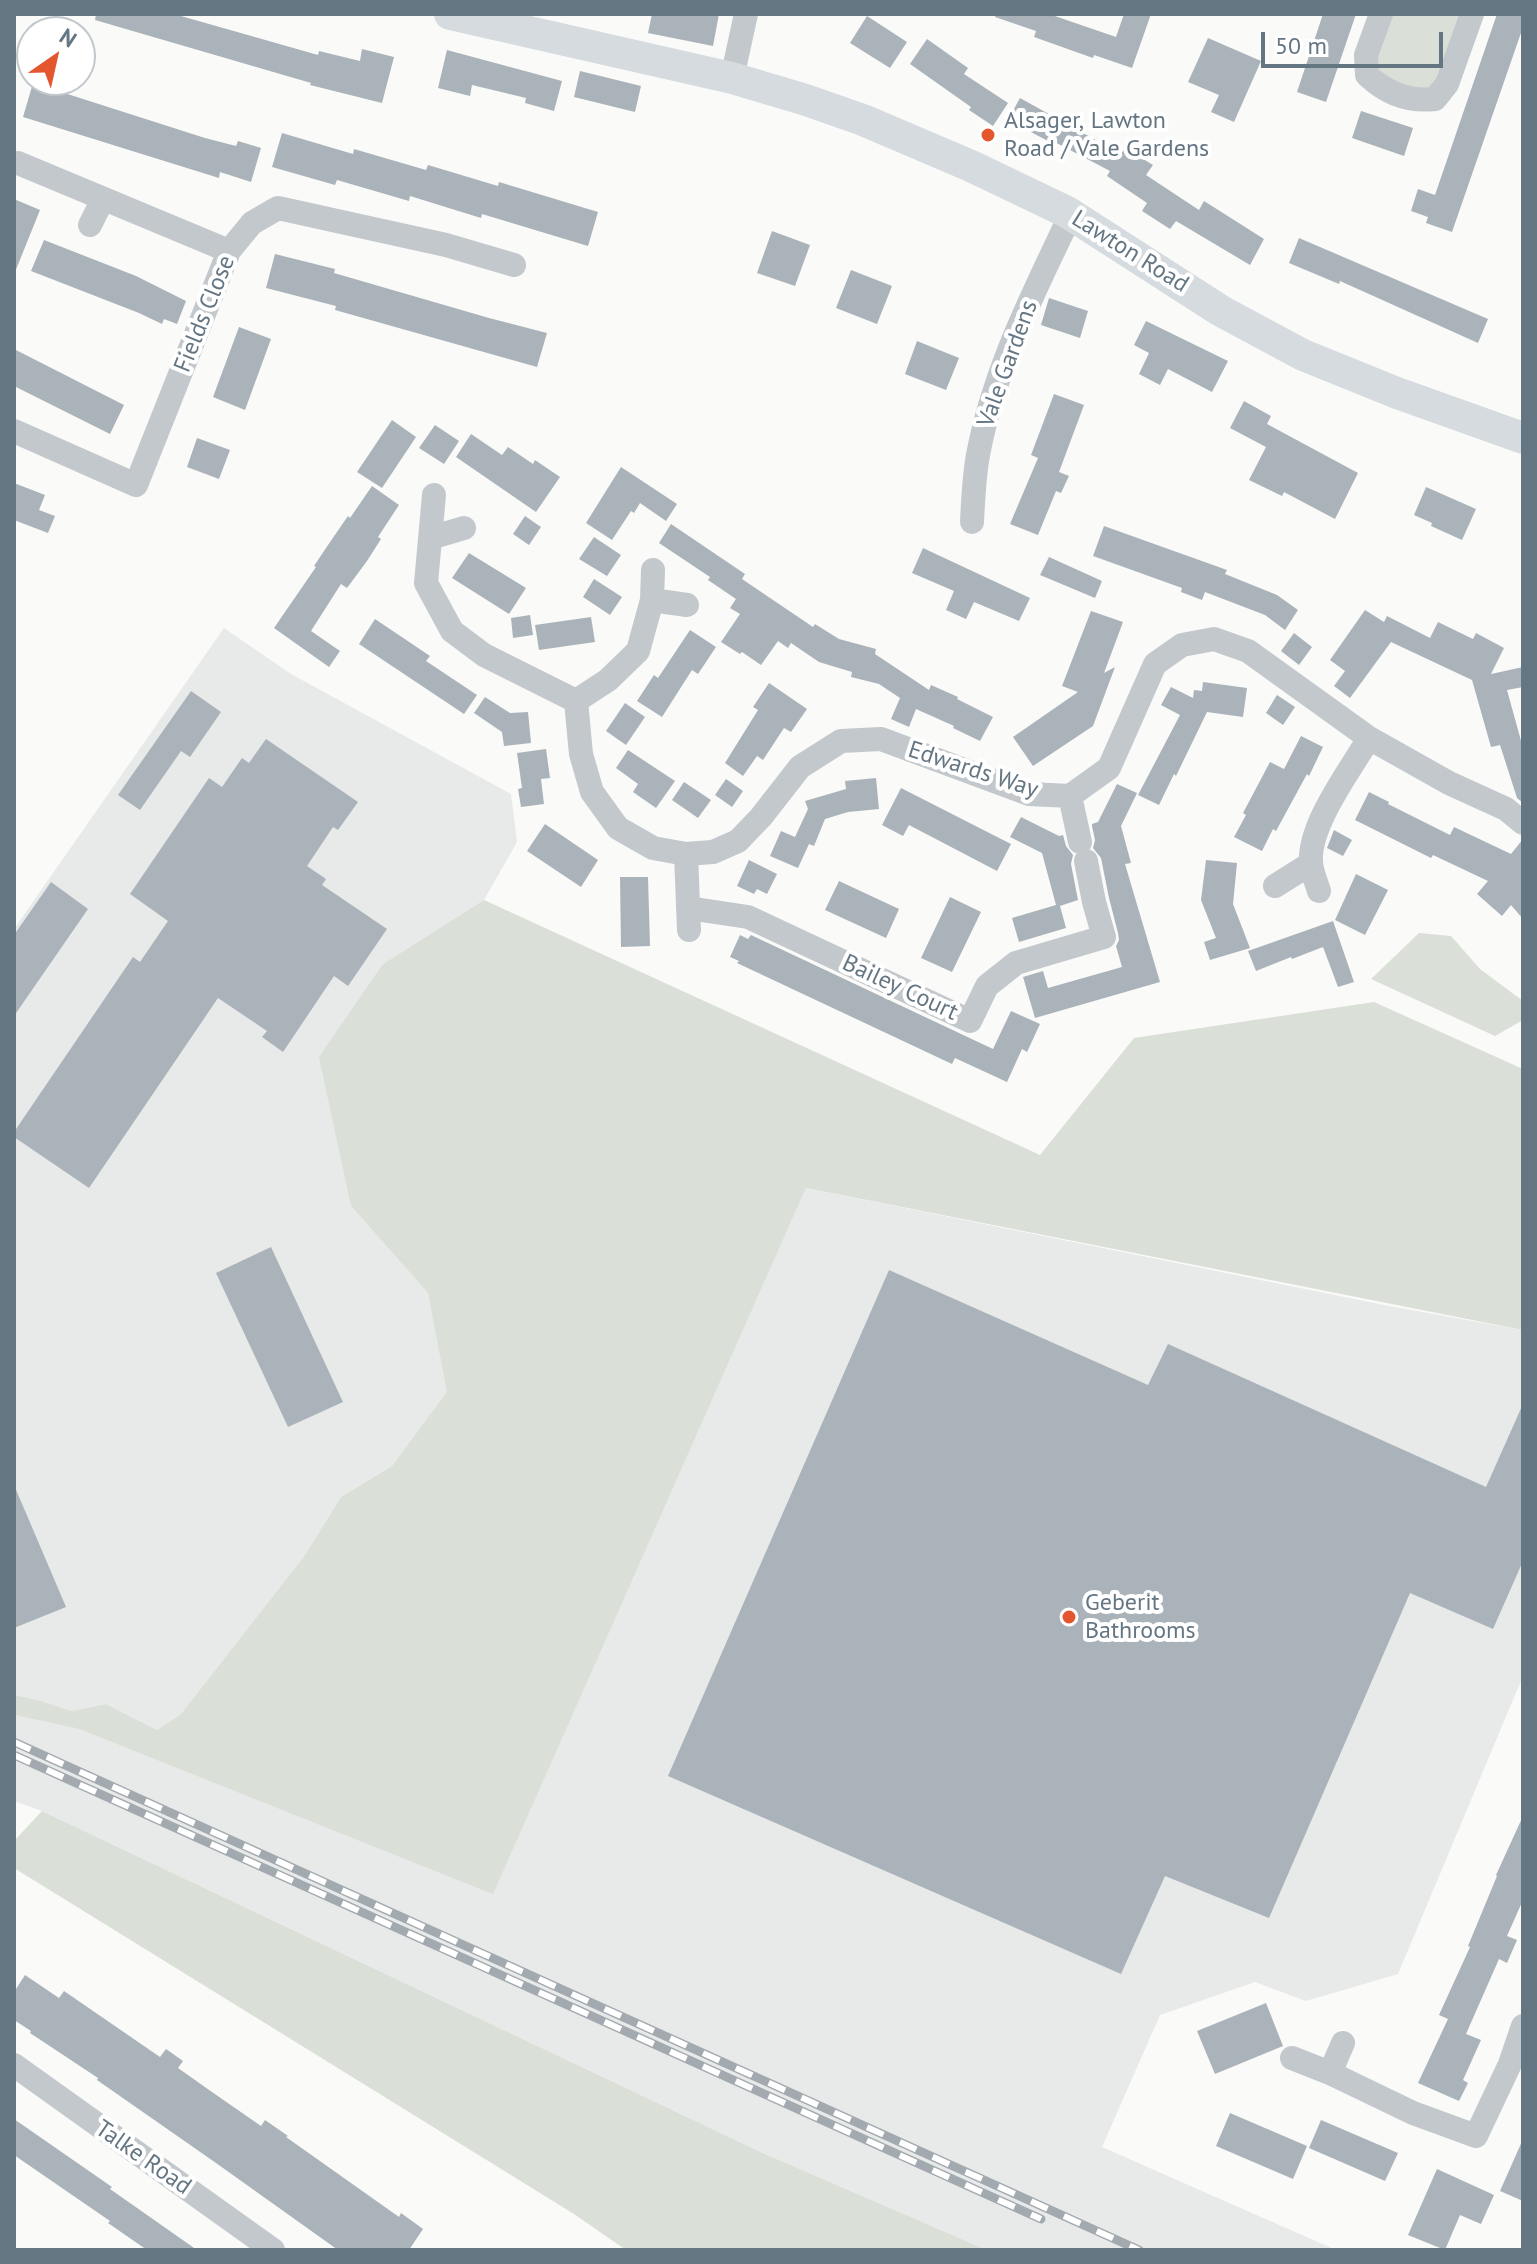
<!DOCTYPE html>
<html>
<head>
<meta charset="utf-8">
<style>
	body { margin:0 }
	#map { position:relative; width:1537px; height:2264px; overflow:hidden; background:#fafaf8; font-family:"PT Sans",sans-serif }
	canvas { display:block }
	.frame { position:absolute; inset:0; border:16px solid #657683; pointer-events:none }
	.north { position:absolute; left:16px; top:16px; width:80px; height:80px; box-sizing:border-box; background:#fff; border:2px solid #c1c8cd; border-radius:50%; rotate:34deg; font-size:22px; font-weight:700; line-height:32px; text-align:center; color:#657683 }
	.north::after { content:''; display:block; margin:auto; width:28px; height:36px; background:#e4572e; clip-path:polygon(50% 0,100% 100%,50% 72%,0 100%) }
	.scale { position:absolute; left:1261px; top:32px; width:182px; height:36px; box-sizing:border-box; border:4px solid #657683; border-top:0; padding-left:10px; font-size:24px; line-height:28px; white-space:nowrap; color:#657683; -webkit-text-stroke:6px #fff; paint-order:stroke }
</style>
</head>
<body>
<div id="map">
<canvas width="1537" height="2264"></canvas>
<div class="frame"></div>
<div class="north">N</div>
<div class="scale">50 m</div>
</div>
<script>
const ctx = document.querySelector('canvas').getContext('2d');
ctx.lineJoin = 'round';
function paint(path, color) {
  ctx.fillStyle = color;
  ctx.fill(path, 'evenodd');
}
function strokePath(path, color, width, dash) {
  ctx.strokeStyle = color;
  ctx.lineWidth = width;
  ctx.lineCap = dash ? 'butt' : 'round';
  ctx.setLineDash(dash || []);
  ctx.stroke(path);
}
function drawText(font, color, halo, rows, align = 'center') {
  ctx.font = font + ' "PT Sans",sans-serif';
  ctx.lineWidth = 8;
  ctx.setLineDash([]);
  ctx.textBaseline = 'middle';
  ctx.strokeStyle = halo;
  ctx.fillStyle = color;
  for (const [text, x, y, turn = 0] of rows) {
    ctx.save();
    ctx.translate(x, y);
    ctx.rotate((+turn || 0) * Math.PI / 180);
    ctx.textAlign = isNaN(turn) ? turn : align;
    if (halo) ctx.strokeText(text, 0, 0);
    ctx.fillText(text, 0, 0);
    ctx.restore();
  }
}
paint(new Path2D(`
	M224,628L291,674L511,794L517,842L484,900L383,964L351,1206L428,1293L448,1392L392,1466L341,1497L305,1555L181,1714L157,1730L106,1704L71,1711L38,1700L14,1695V929Z
	M806,1188L1389,1306L1523,1330V1676L1398,1974L1306,2001L1255,1982L1160,2015L1102,2147L1336,2250H987L765,2154L42,1811L14,1801V1715L79,1729L493,1893Z`), '#e8e9e9');
paint(new Path2D(`
	M1388,14H1464L1431,92L1417,94L1374,72V56Z
	M484,900L1040,1155L1134,1038L1374,1002L1523,1069V1330L806,1188L493,1894L79,1729L14,1715V1695L38,1700L71,1711L106,1704L157,1730L181,1714L305,1555L341,1497L392,1466L447,1392L428,1293L351,1206L319,1057L383,964Z
	M1419,933L1451,936L1480,969L1523,1001V1020L1495,1036L1371,979Z
	M42,1811L765,2154L987,2250H626L574,2214L14,1868V1841Z`), '#dadfd7');
paint(new Path2D(`
	M96,14H174L318,55L319,51L360,61L362,49L394,57L382,103L310,85L311,83L95,20Z
	M652,14H719L713,46L648,33Z
	M996,14H1049L1116,37L1124,14H1151L1132,68L1094,55L1093,58L1034,37L1036,31L995,17Z
	M1323,14H1356L1326,102L1297,92Z
	M1497,14H1523V27L1452,232L1426,223L1428,217L1411,211L1418,189L1435,195Z
	M867,16L907,42L890,68L850,43Z
	M1208,38L1261,61L1234,122L1211,112L1219,95L1188,82Z
	M927,39L968,68L964,74L1008,103L993,126L969,110L971,107L910,64Z
	M447,50L562,81L554,111L525,103L526,98L472,85L470,96L438,88Z
	M580,71L641,86L635,112L574,97Z
	M33,83L205,138L236,146L238,141L261,148L251,182L220,172L219,178L23,117Z
	M1020,98L1121,154L1125,148L1153,165L1146,175L1199,210L1204,201L1264,239L1250,265L1176,221L1170,229L1142,211L1147,203L1107,176L1110,171L1049,139L1048,141L1008,120Z
	M1361,111L1413,128L1404,156L1352,138Z
	M282,133L353,154L354,149L426,170L428,165L498,186L499,182L598,212L588,246L482,214L481,218L410,196L409,201L337,180L335,185L272,167Z
	M14,199L40,210L15,272H14Z
	M772,231L810,245L795,286L757,273Z
	M1299,238L1488,319L1478,343L1340,281L1339,284L1289,263Z
	M44,240L136,276L186,301L177,324L164,319L162,324L139,313L31,271Z
	M275,254L335,269L334,273L489,318L547,333L537,367L335,310L336,306L266,288Z
	M851,270L892,286L877,324L836,308Z
	M1049,298L1088,311L1080,338L1041,325Z
	M1146,321L1228,361L1212,392L1168,369L1160,385L1139,374L1149,353L1134,345Z
	M239,327L271,339L245,410L213,397Z
	M917,341L959,358L946,390L905,374Z
	M14,349L124,405L110,434L14,386Z
	M1054,394L1084,405L1059,472L1069,476L1061,493L1056,491L1038,535L1010,524L1038,458L1031,455Z
	M1244,401L1271,416L1267,424L1358,473L1335,519L1284,492L1282,496L1249,480L1266,447L1230,428Z
	M392,420L416,437L382,488L357,472Z
	M435,425L459,441L444,464L419,448Z
	M471,434L502,455L508,447L533,464L535,460L560,477L536,512L456,457Z
	M197,438L230,450L219,479L187,467Z
	M621,467L677,504L666,521L640,503L634,513L631,511L612,540L586,523Z
	M14,483L45,495L39,510L55,516L48,533L14,520Z
	M372,486L399,505L378,537L381,539L367,561L347,588L341,584L311,631L340,651L329,667L274,628L316,567L314,566L328,545L348,516L350,518Z
	M1426,487L1476,509L1462,540L1431,526L1432,523L1414,515Z
	M525,516L541,527L529,545L513,534Z
	M671,524L745,574L742,579L813,627L815,624L839,639L876,649L875,654L929,690L931,685L958,697L957,699L993,717L980,741L953,728L954,726L916,709L909,727L891,719L900,698L879,684L851,677L852,672L819,662L791,643L788,648L778,641L761,665L742,652L740,654L721,642L740,614L730,608L736,599L708,580L710,577L659,543Z
	M1104,526L1227,570L1225,574L1277,595L1298,610L1285,630L1265,615L1205,592L1202,600L1181,592L1182,588L1093,556Z
	M594,537L621,555L607,576L579,559Z
	M923,548L1030,598L1019,621L974,602L966,619L946,610L954,591L912,573Z
	M469,553L526,588L509,614L452,578Z
	M1049,557L1102,581L1095,598L1040,575Z
	M594,579L622,597L610,615L583,597Z
	M1365,610L1384,622L1387,616L1430,638L1438,622L1473,639L1476,633L1504,648L1491,674L1523,667V687L1507,690L1523,748V803L1517,798L1500,745L1491,747L1472,680L1391,642L1350,698L1334,686L1345,671L1330,660Z
	M1091,611L1123,622L1104,673L1115,667L1093,726L1033,766L1013,737L1078,692L1062,686Z
	M530,615L533,635L513,638L511,618Z
	M591,617L595,642L539,650L535,625Z
	M375,619L430,656L426,661L477,695L464,714L359,644Z
	M690,630L716,647L698,674L692,670L662,717L637,701L654,675L658,678Z
	M1294,633L1312,647L1299,665L1281,651Z
	M1203,682L1247,688L1243,717L1207,712L1176,776L1174,774L1159,805L1138,795L1180,715L1161,705L1171,687L1193,698L1194,690L1202,691Z
	M769,683L807,709L791,732L784,728L763,760L757,756L743,776L725,763L758,710L753,707Z
	M191,691L221,712L190,757L181,751L140,810L118,795Z
	M1277,695L1295,707L1283,725L1266,713Z
	M485,697L510,713L528,712L531,743L504,746L502,732L474,713Z
	M625,703L645,717L626,745L606,731Z
	M1301,736L1323,747L1309,776L1307,774L1276,831L1273,829L1262,851L1234,837L1246,815L1243,813L1270,762L1284,769Z
	M266,739L358,802L338,830L333,827L307,866L326,879L322,885L387,929L348,986L334,976L283,1052L262,1037L267,1031L218,998L89,1188L14,1137V1132L133,957L140,962L168,921L130,894L209,778L222,787L242,758L249,763Z
	M546,749L550,778L541,779L544,804L521,807L518,789L522,788L517,753Z
	M628,750L675,781L656,808L633,792L638,784L616,768Z
	M876,778L879,809L848,812L825,819L814,846L809,844L798,868L770,856L781,831L795,837L808,809L805,801L846,789L845,781Z
	M726,779L743,791L732,807L715,795Z
	M684,782L711,800L698,818L672,800Z
	M1117,784L1137,793L1121,826L1131,863L1125,864L1160,982L1035,1018L1023,977L1043,971L1048,988L1122,967L1116,946L1119,940L1118,933L1109,898L1101,858L1093,848L1095,840L1092,826V824L1098,822Z
	M901,788L1011,844L997,871L909,825L903,836L882,825Z
	M1369,792L1389,802L1388,804L1450,835L1454,827L1511,854L1523,839V919L1511,905L1502,916L1477,894L1488,881L1433,855L1431,858L1355,820Z
	M1021,817L1059,836L1063,835L1066,846L1073,855L1071,864L1078,900L1060,906L1066,928L1019,942L1012,918L1056,905L1042,853L1010,837Z
	M545,824L598,860L581,887L527,851Z
	M1334,830L1352,840L1343,856L1327,848Z
	M749,860L777,874L767,894L757,889L754,894L737,886Z
	M1206,860L1237,863L1233,904L1250,948L1210,960L1204,942L1216,938L1201,900Z
	M1356,874L1388,890L1365,935L1335,920Z
	M620,877H648L650,946L621,947Z
	M839,881L899,909L886,938L825,910Z
	M51,882L88,909L14,1016V935Z
	M950,897L981,912L952,972L921,958Z
	M1333,921L1354,982L1338,987L1323,947L1292,959L1291,957L1256,971L1248,951Z
	M740,935L748,939L751,935L993,1049L1011,1011L1040,1024L1027,1052L1022,1049L1007,1082L955,1058L952,1064L737,963L739,961L730,957Z
	M271,1247L343,1402L288,1427L216,1273Z
	M889,1270L1148,1385L1168,1344L1486,1487L1523,1404V1561L1493,1629L1410,1593L1269,1918L1165,1876L1121,1974L668,1776Z
	M14,1485L66,1607L14,1628Z
	M1523,1816V1900L1507,1936L1517,1940L1507,1963L1499,1959L1466,2034L1481,2040L1463,2080L1468,2083L1459,2101L1418,2083L1448,2019L1439,2015L1470,1947L1468,1946L1497,1876L1496,1875Z
	M25,1975L59,1998L64,1991L160,2057L166,2049L183,2061L178,2068L212,2092L261,2126L265,2120L288,2136L286,2137L399,2217L401,2213L423,2229L409,2250H338L216,2163L97,2080L98,2078L30,2033L31,2031L14,2020V1992Z
	M1266,2003L1283,2046L1215,2074L1197,2031Z
	M1230,2113L1307,2146L1293,2179L1216,2146Z
	M14,2119L112,2187L110,2189L197,2250H147L108,2223L110,2221L14,2155Z
	M1321,2120L1398,2153L1385,2181L1309,2148Z
	M1523,2139V2201L1500,2191Z
	M1437,2169L1494,2195L1481,2224L1460,2215L1445,2250L1408,2235Z`), '#aab3b9');
strokePath(new Path2D(`
	M1381,14L1366,55L1367,75C1387,94 1409,102 1435,99L1447,84L1472,14
	M732,78L746,14
	M18,163L229,251
	M90,225L103,199
	M14,431L136,485L229,251L252,223L278,208L446,245L514,265
	M434,495L426,583L452,631L484,655L576,701
	M972,522C973,500 974,477 978,455C994,369 1034,292 1071,214
	M430,538L464,528
	M652,600L687,605
	M576,701L581,754L592,792L618,828L653,848L686,854L713,852L738,841L761,817L800,767L841,741L881,739L1029,794L1070,796L1109,768L1155,664L1182,645L1214,639L1248,651L1369,738L1449,783L1506,809L1523,823
	M576,701L608,680L638,651L652,600L653,570
	M1070,796L1080,842
	M686,854L689,930
	M1275,886L1310,864
	M1319,891C1316,881 1311,871 1311,861C1309,824 1351,769 1369,738
	M688,908L748,917L970,1021L987,986L1016,963L1104,937L1094,902L1086,861
	M1292,2058L1330,2073L1413,2113L1476,2136L1510,2064L1523,2026
	M14,2065L273,2250
	M1330,2073L1343,2043`), '#c3c8cc', 24);
strokePath(new Path2D(`
	M450,14L732,78L806,100L863,120L971,166L1067,212L1221,311L1303,355L1397,393L1523,438`), '#d6dbdf', 32);
const rail = new Path2D(`
	M14,1742L1139,2250
	M14,1755L1041,2219`);
strokePath(rail, '#a2aab0', 9);
strokePath(rail, '#fff', 6, [18]);
for (const [x, y, r, color] of [
	[988,135,8,"#e4572e"],
	[1069,1617,8,"#e4572e"]
]) {
  const dot = new Path2D();
  dot.arc(x, y, r, 0, 2 * Math.PI);
  ctx.fillStyle = color;
  ctx.fill(dot);
  strokePath(dot, '#fff', 3);
}
drawText('24px', '#657683', '#fff', [
	["Alsager, Lawton",1004,121],
	["Road / Vale Gardens",1004,149],
	["Geberit",1085,1603],
	["Bathrooms",1085,1631]
], 'left');
drawText('24px', '#657683', '#fff', [
	["Lawton Road",1130,252,32],
	["Fields Close",205,314,-68],
	["Vale Gardens",1008,364,-70],
	["Edwards Way",973,770,18],
	["Bailey Court",900,988,25],
	["Talke Road",143,2158,35]
]);
</script>
</body>
</html>
